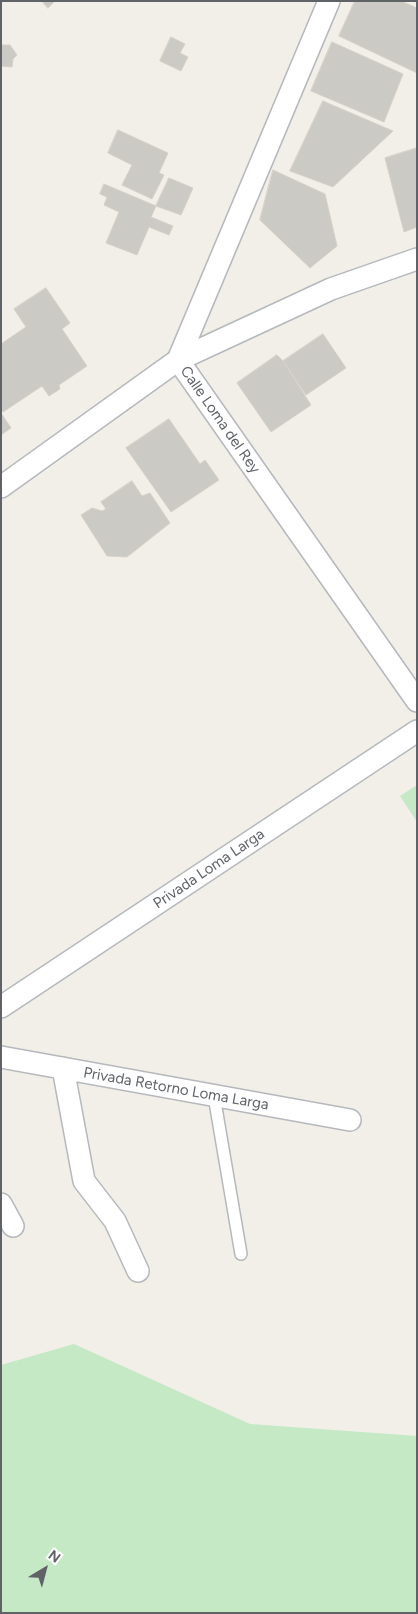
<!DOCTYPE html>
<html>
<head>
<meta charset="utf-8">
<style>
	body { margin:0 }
	#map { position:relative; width:418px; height:1614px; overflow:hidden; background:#f1efe8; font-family:Figtree,sans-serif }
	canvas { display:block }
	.frame { position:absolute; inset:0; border:2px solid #5f6368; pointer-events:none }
	.north { position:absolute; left:20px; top:1544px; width:50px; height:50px; -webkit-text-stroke:4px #fff; paint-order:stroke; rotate:37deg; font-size:14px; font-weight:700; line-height:20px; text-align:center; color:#5f6368 }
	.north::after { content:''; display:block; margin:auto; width:18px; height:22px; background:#5f6368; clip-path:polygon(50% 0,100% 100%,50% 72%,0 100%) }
</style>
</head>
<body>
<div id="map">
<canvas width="418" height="1614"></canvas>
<div class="frame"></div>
<div class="north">N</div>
</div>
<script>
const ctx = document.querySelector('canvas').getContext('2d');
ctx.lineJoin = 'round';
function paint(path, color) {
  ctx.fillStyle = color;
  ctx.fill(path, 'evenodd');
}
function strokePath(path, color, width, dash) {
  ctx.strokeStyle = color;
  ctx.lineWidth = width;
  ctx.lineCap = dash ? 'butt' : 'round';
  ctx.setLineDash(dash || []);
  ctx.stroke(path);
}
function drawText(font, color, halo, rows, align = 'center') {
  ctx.font = font + ' Figtree,sans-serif';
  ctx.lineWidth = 4.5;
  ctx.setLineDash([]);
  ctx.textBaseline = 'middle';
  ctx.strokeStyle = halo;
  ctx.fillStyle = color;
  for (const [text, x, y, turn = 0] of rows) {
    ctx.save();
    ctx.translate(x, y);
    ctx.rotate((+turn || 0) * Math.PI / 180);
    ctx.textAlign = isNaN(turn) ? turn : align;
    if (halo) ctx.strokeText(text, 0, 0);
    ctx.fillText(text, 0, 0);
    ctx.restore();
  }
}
paint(new Path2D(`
	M417,785V822L400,796Z
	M74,1344L250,1424L417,1436V1613H1V1365Z`), '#c5e8c5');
const building = new Path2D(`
	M42,1H55L48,8Z
	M355,1H401L417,8V73L339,36Z
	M171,37L185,44L180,53L188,57L181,71L160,61Z
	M332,42L403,74L384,122L311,91Z
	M1,45H10L17,55L13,59L12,67L1,66Z
	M323,101L393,131L333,187L290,171Z
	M118,130L168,153L159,173L164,175L152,199L122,185L132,165L108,153Z
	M417,148V227L404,232L385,158Z
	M273,170L325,194L337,246L310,268L260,220Z
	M169,178L193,188L181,215L156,206Z
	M104,184L156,206L151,217L173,226L169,235L149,227L137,255L106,243L119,212L104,205L107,197L100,194Z
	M46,288L70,323L62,329L87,366L59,385L60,389L49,396L42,386L3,412L1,409V344L26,327L14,309Z
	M323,334L346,368L306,395L283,361Z
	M277,355L283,361L311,405L271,432L237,383Z
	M1,413L11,428L1,435Z
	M169,419L200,464L205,460L219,480L171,512L126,448Z
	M132,481L142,496L150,493L170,523L127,557L107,556L81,515L92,508L102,511L106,509L101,502Z`);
paint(building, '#cccac5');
strokePath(building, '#d6d1c6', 1);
const service = new Path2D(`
	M214,1096L241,1254`);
const minor = new Path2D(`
	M178,360L417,701
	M178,360L329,1
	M1,487L178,360L331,289L417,259
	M1,1007L417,731
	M1,1057L350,1120
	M63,1068L84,1181L115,1221L138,1271
	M1,1204L13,1226`);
strokePath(service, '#b5b8bc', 14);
strokePath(minor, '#b5b8bc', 24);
strokePath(service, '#fff', 11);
strokePath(minor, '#fff', 21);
drawText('15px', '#5f6368', '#fff', [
	["Calle Loma del Rey",220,420,55],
	["Privada Loma Larga",209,869,-34],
	["Privada Retorno Loma Larga",176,1089,10]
]);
</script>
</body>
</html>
